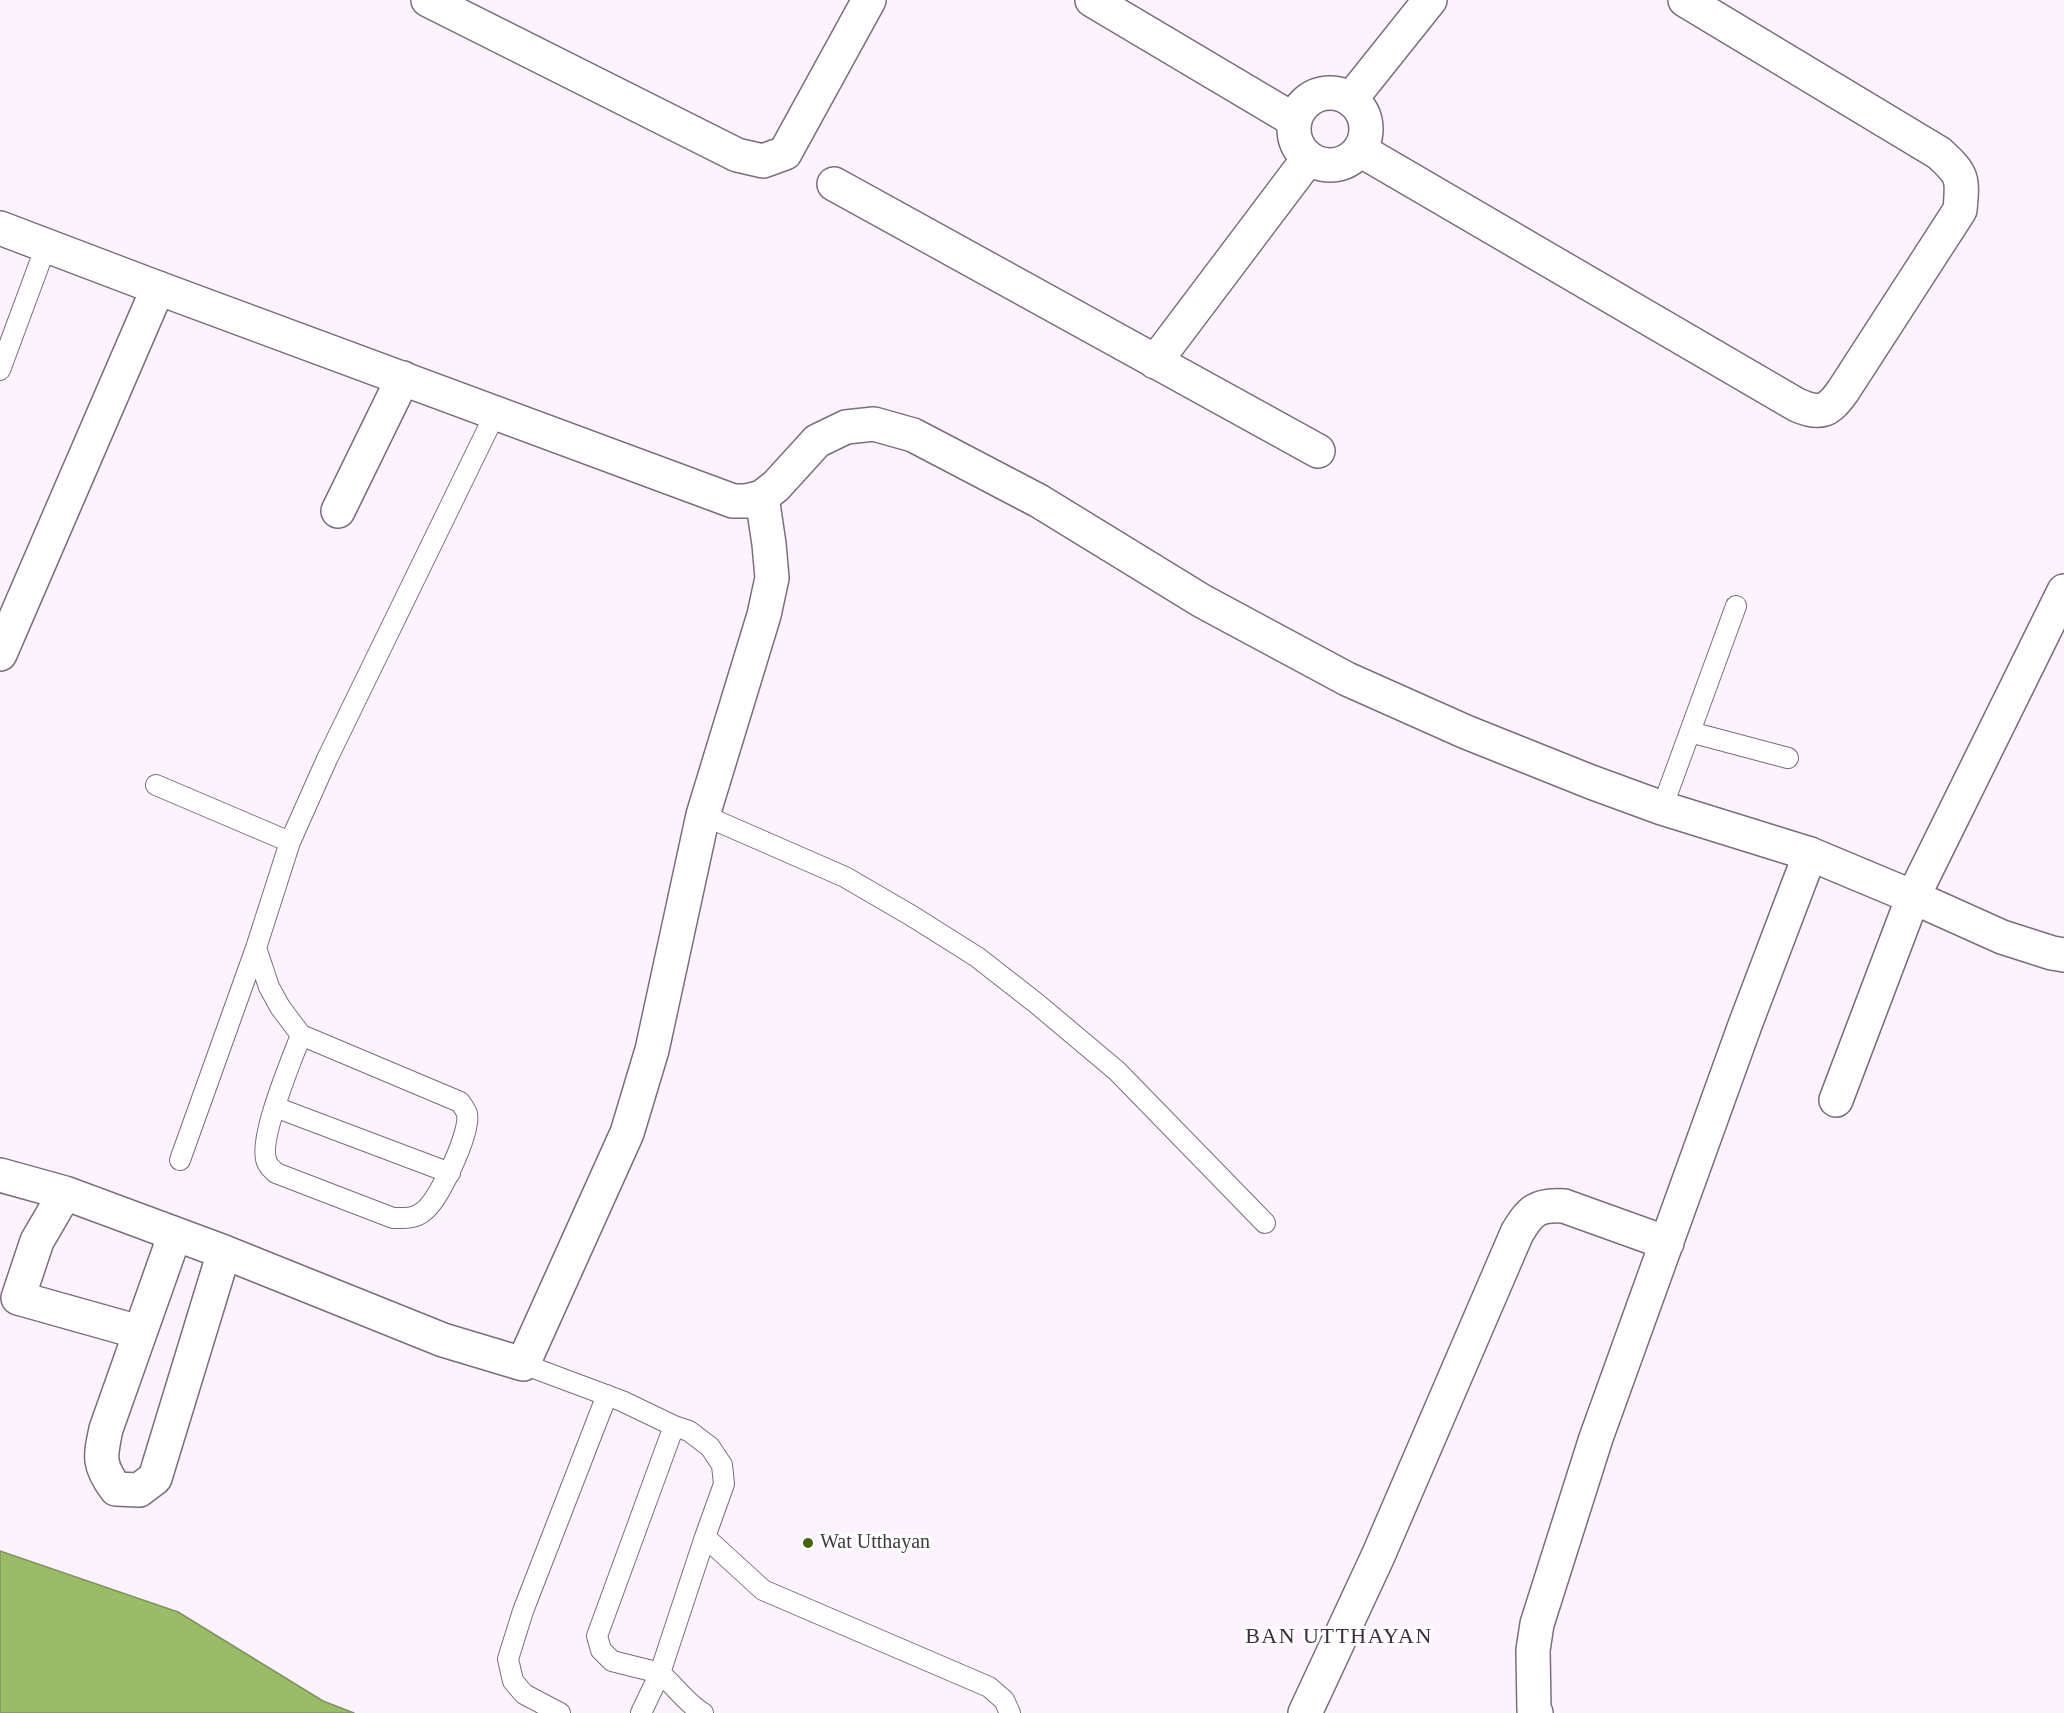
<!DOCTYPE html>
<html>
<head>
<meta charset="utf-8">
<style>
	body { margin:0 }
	canvas { display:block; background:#fcf3ff }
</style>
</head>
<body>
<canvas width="2064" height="1713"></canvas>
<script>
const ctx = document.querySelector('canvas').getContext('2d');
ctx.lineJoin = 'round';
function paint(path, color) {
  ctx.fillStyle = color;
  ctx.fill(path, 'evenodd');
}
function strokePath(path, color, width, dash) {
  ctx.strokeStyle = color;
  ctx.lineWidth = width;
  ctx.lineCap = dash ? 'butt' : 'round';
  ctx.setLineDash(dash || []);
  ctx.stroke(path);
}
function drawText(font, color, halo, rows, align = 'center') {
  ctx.font = font + ' Georgia,serif';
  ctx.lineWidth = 6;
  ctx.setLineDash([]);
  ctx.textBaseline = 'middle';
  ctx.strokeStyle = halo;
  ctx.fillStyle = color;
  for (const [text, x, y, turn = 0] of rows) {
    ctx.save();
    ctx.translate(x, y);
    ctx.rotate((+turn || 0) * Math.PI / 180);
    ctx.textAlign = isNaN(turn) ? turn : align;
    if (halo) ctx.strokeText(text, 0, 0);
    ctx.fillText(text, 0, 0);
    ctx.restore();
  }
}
const water = new Path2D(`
	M0,1551L178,1612L323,1701L354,1713H0Z`);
paint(water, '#9abb67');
strokePath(water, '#7f945b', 1.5);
const service = new Path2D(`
	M0,370L46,246
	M1690,732L1788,758
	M156,785L290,842
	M1662,808L1736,606
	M703,815L845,877L912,916L977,957L1036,1003L1117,1071L1265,1223
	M256,948L269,987L280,1007L301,1035L460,1102C462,1105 466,1110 467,1114C471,1132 439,1200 424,1211C415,1219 405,1218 393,1218L276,1173C273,1170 268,1166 267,1162C257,1141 292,1059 301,1035
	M275,1107L450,1173
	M180,1160L256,948L290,842L327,759L496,412
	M523,1364L622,1401L674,1426L689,1431L710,1447L722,1465L724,1484L705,1537L763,1590L989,1687L1004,1700L1010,1713
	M674,1426L597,1636L601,1650L612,1661L660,1673L705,1537
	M560,1713L524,1694L513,1681L508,1659L523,1611L607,1395
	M641,1713L660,1673C675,1686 687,1704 703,1713`);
const minor = new Path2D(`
	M428,0L737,155L763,161L785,153L869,0
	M1092,0L1294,120
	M1294 129a36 36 0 1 1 72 0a36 36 0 1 1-72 0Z
	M1351,99L1430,0
	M1360,150L1797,405C1820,415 1828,412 1843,391L1960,210C1963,177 1963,175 1939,153L1685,0
	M834,184L1318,451
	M1155,362L1308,159
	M338,511L403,378
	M0,654L158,288
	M1836,1100L1913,897L2064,591
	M0,1175L65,1193L224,1252L443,1340L523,1364L627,1133L652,1050L703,815L764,615L772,578L769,544L762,497
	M65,1193L37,1241L18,1298L139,1332
	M175,1234L106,1429C100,1457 98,1465 116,1489L139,1490L155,1478L224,1252
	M1305,1713L1378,1556L1517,1233C1530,1211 1537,1204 1564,1206L1667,1243
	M1536,1713L1534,1710L1533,1650L1537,1624L1596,1438L1745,1025L1810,854`);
const tertiary = new Path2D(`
	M0,228L158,288L733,501H747L762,497L776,486L817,441L846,427L874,424L913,435L1039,501L1202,601L1347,679L1466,732L1591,782L1662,808L1810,854L1913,897L2002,937L2052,953L2064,955`);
strokePath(service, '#796f7c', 22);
strokePath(minor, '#796f7c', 36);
strokePath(tertiary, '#796f7c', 36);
strokePath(service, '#fff', 20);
strokePath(minor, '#fff', 33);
strokePath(tertiary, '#fff', 33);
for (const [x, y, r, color] of [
	[808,1543,6,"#476110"]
]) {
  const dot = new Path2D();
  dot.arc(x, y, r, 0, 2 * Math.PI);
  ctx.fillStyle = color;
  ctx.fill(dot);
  strokePath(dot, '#fff', 2);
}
drawText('20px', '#3f3a40', '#fff', [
	["Wat Utthayan",820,1543]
], 'left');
ctx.letterSpacing = '1.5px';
drawText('22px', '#39303b', '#fff', [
	["BAN UTTHAYAN",1339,1637]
]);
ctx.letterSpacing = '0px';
</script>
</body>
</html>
